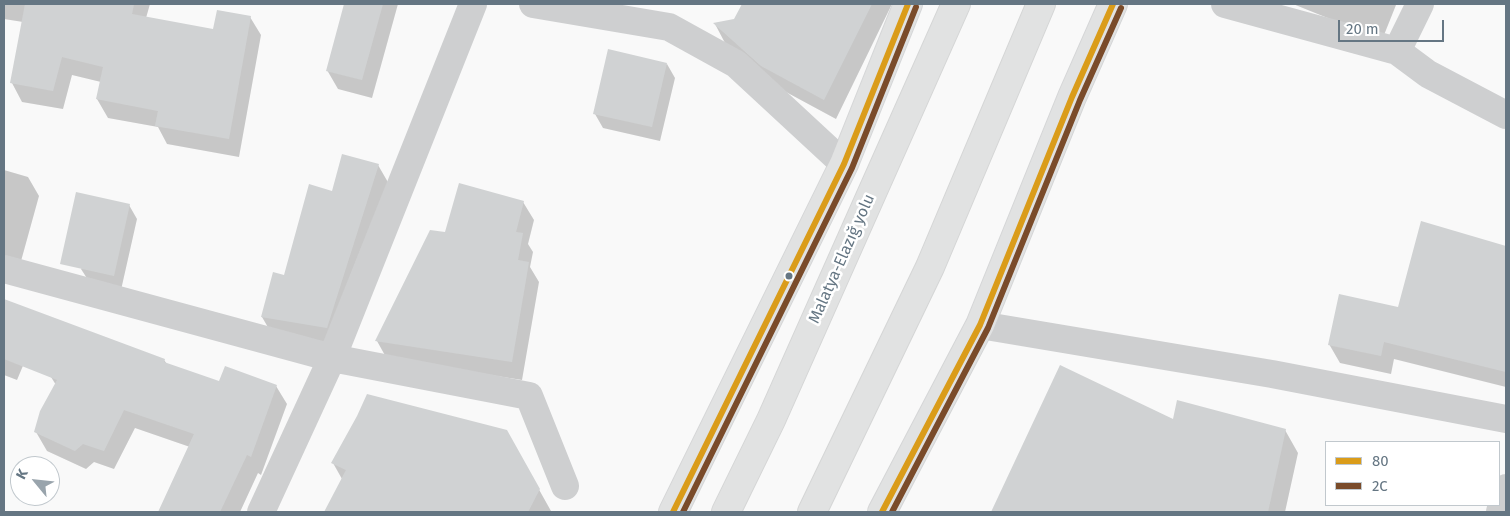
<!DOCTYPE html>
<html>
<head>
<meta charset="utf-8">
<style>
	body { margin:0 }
	#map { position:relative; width:1510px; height:516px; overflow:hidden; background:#f9f9f9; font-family:"Fira Sans",sans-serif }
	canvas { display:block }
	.frame { position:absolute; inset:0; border:5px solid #657683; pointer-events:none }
	.legend { position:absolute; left:1325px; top:441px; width:175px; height:65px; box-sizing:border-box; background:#fff; border:1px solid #c1c8cd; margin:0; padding:6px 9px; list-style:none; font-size:15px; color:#657683 }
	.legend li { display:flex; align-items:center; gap:10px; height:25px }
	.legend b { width:25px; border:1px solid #c1c8cd }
	.north { position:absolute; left:10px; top:456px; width:50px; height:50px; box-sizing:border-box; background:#fff; border:1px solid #c1c8cd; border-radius:50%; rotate:298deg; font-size:14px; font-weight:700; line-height:20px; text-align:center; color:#657683 }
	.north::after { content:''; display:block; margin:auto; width:18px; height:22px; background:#99a4ac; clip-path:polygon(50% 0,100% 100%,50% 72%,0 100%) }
	.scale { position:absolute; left:1338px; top:20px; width:106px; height:22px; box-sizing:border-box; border:2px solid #657683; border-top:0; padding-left:6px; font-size:15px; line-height:18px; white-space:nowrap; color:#657683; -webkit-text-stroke:4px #fff; paint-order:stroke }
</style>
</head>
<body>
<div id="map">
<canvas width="1510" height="516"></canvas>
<div class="frame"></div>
<ul class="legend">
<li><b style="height:6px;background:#da9c1a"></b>80</li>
<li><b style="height:6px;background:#7a4b2a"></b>2C</li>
</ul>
<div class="north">K</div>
<div class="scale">20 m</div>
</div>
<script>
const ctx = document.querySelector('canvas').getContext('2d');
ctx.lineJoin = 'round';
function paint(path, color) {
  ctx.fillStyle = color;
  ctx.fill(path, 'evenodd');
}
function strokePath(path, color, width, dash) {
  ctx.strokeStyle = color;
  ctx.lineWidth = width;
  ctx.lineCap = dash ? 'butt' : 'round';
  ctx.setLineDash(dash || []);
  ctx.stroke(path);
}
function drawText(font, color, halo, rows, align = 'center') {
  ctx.font = font + ' "Fira Sans",sans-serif';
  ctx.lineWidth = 5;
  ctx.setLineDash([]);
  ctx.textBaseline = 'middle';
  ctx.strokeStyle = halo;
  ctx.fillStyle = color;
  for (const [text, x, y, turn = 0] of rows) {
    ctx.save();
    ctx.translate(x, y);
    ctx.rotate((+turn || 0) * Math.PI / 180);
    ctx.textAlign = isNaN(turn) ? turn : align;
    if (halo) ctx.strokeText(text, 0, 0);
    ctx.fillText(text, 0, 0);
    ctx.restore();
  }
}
paint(new Path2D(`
	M4,4H150L146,18L214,30L250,17L261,35L239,157L167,144L158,127L108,118L97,99L101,82L72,75L63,109L22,102L12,83L23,22L4,19Z
	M346,4H398L372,98L338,89L327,70Z
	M743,4H892L836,119L773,85L725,43L715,24L735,20Z
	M1293,4H1395L1396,5L1382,40Z
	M667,64L675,78L660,141L603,128L595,114Z
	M378,165L389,184L338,346L273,336L262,317L333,192Z
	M4,170L28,177L39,196L18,272L4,269Z
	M523,202L534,220L528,244L533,252L530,267L539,282L522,380L387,359L377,341L446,234Z
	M129,205L137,219L121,290L90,283L81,269Z
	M1422,222L1506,247V387L1394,359L1391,374L1340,363L1329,344L1399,309Z
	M4,300L25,308L38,330L17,380L4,375Z
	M164,360L167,364L220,383L276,386L287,404L261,475L258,473L240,512H160L190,447L135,428L114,469L94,462L86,469L47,451L36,432L56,385L51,377Z
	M1061,367L1174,420L1285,430L1298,453L1285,512H992Z
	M518,452L551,511L550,512H325L342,479L333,463Z`), '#0003');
paint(new Path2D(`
	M25,4H134L132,14L213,29L217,10L251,16L229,139L155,126L158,111L96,99L103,67L62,57L53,91L10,83Z
	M344,4H383L362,80L326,71Z
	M742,4H872L824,100L761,66L713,23L734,19Z
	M608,49L667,63L652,127L593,114Z
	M342,154L379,164L327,328L261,317L273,272L284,275L309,184L332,191Z
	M459,183L524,201L516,232L523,233L518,260L529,262L512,362L375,341L430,230L445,232Z
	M76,192L130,204L114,276L60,264Z
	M1421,221L1506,246V372L1384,342L1381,356L1328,345L1339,294L1398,307Z
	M4,299L165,359L164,362L219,381L225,366L277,385L251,457L247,455L220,512H158L194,434L124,410L104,451L83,444L75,451L34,432L40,411L57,380L4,359Z
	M1060,365L1173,419L1177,400L1286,429L1268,512H991Z
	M367,394L507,430L540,489L528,512H324L346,470L331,463L357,416Z`), '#d0d2d3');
const secondary = new Path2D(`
	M673,512L844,164L908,4
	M882,512L980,325L1072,97L1113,4`);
const trunk = new Path2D(`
	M726,512L771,420L956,4
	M812,512L930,267L1041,4`);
strokePath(secondary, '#d5d6d7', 30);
strokePath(trunk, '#d5d6d6', 30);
strokePath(new Path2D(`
	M533,4L669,27L736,64L844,164
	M1225,4L1397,51L1420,4
	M1397,51L1428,74L1506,115
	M4,269L332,358L529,396L565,486
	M980,325L1272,374L1506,419
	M261,512L332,358L473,4
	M1500,512L1506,488`), '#cecfd0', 28);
strokePath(secondary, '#e1e2e2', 28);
strokePath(trunk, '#e1e2e2', 28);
strokePath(new Path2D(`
	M673,512L844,164L908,4
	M882,512L980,325L1072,97L1113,4`), '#da9c1a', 6);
strokePath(new Path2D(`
	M683,512L852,168L916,7
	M892,512L988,328L1080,100L1121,8`), '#7a4b2a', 6);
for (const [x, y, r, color] of [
	[789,276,4.5,"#657683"]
]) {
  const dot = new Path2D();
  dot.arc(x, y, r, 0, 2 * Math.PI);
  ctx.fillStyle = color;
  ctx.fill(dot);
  strokePath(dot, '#fff', 2);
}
drawText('16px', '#657683', '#fff', [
	["Malatya-Elazığ yolu",842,259,-66]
]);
</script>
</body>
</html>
